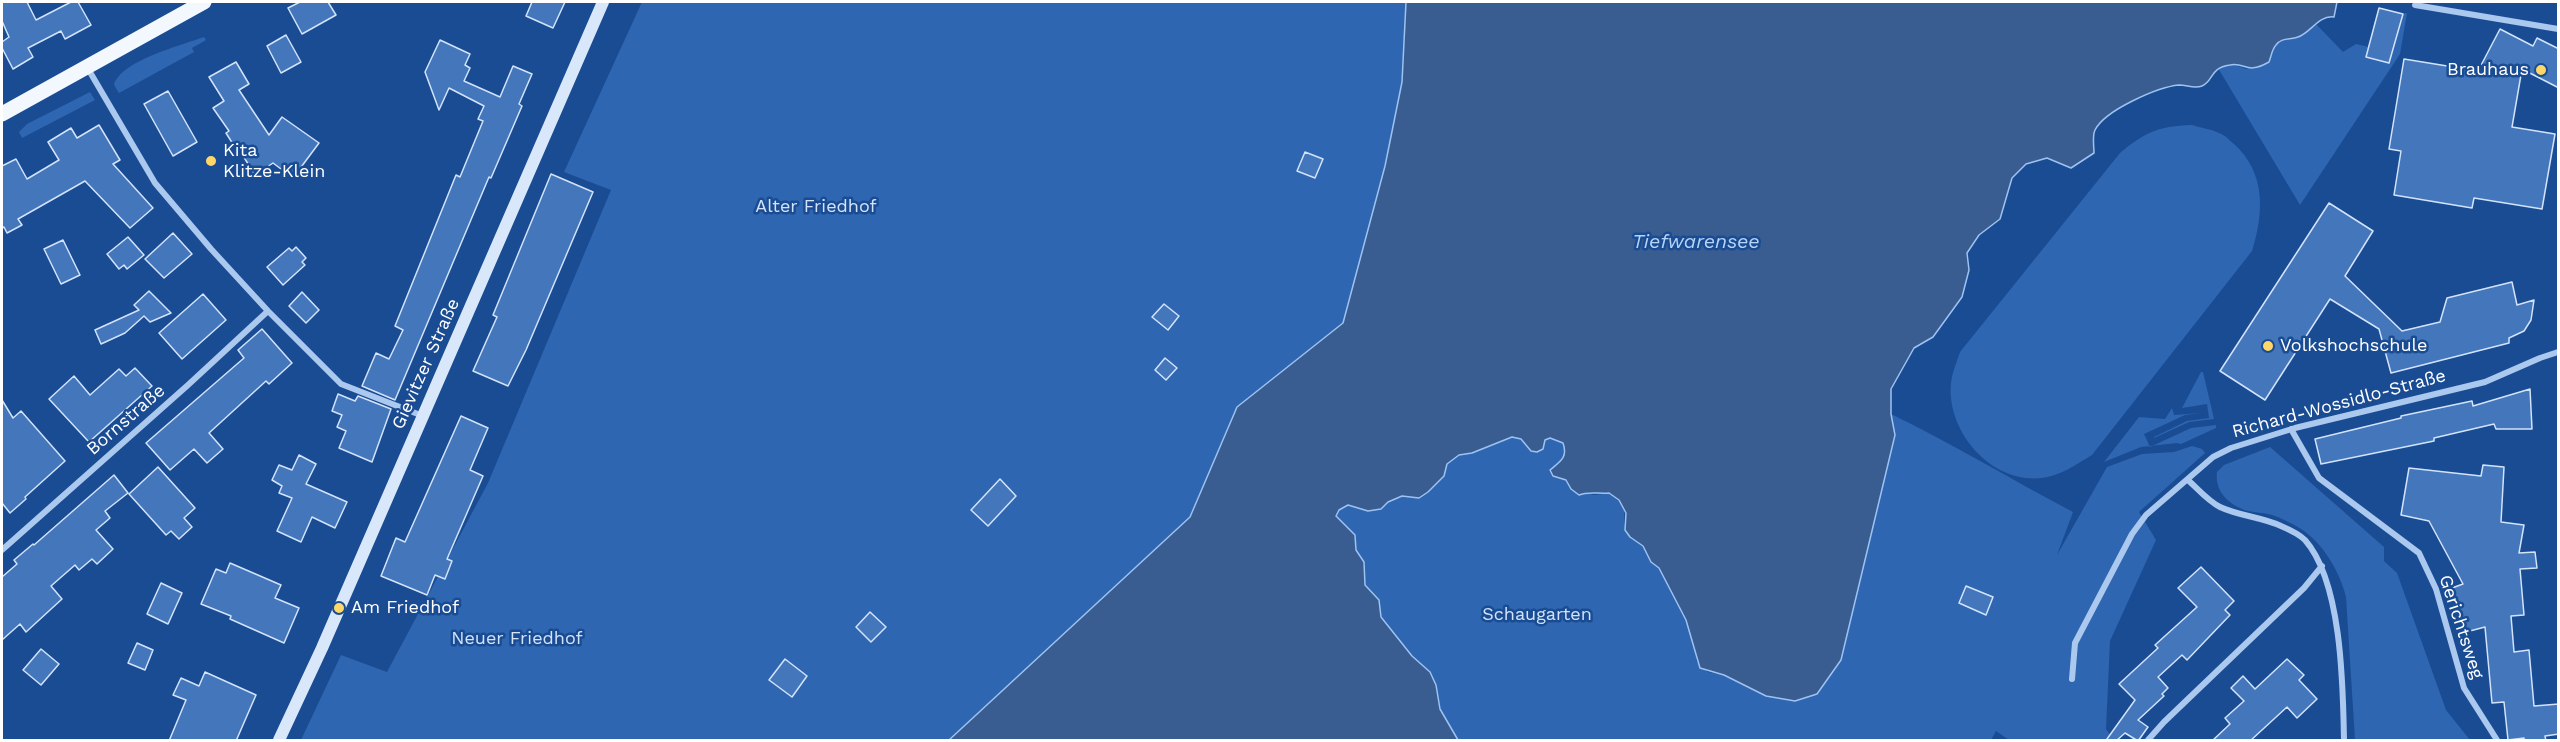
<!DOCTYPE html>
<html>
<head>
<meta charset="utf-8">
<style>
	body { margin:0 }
	#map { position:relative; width:2560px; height:742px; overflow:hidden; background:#1a4c93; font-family:"Work Sans",sans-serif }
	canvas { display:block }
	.frame { position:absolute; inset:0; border:3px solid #fff; pointer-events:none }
</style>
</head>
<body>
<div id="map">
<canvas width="2560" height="742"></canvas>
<div class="frame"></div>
</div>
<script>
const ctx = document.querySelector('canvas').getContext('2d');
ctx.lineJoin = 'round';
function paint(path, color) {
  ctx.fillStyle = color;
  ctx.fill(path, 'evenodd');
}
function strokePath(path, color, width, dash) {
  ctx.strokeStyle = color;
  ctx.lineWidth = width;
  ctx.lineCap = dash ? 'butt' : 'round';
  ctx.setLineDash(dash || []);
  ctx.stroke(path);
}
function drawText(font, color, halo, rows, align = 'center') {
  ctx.font = font + ' "Work Sans",sans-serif';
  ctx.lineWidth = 5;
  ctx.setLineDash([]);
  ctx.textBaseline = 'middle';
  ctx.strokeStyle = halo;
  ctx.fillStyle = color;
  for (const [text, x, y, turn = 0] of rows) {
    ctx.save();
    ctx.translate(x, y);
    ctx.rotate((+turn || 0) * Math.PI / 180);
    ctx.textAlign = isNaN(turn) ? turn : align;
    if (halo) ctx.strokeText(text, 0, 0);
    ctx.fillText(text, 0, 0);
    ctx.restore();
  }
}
paint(new Path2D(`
	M642,2H1406L1402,82L1385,166L1343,323L1237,407L1190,517L949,740H301L341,655L387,672L488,483L611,190L564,172Z
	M2407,13L2400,54L2300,205L2218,68L2233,64L2246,69L2269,62L2275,45L2285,38L2299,37L2315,23L2343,52L2356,44L2369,47L2366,57L2389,63L2403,14Z
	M204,37L206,40L192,48L194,52L119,93L114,85C120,61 182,45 204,37Z
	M90,92L95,100L22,138L19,132L27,124Z
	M2192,125C2201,128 2211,129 2219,133C2225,135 2229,140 2234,144C2266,173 2264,213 2252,251L2092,455C2077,464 2060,476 2042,478C1991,484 1946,431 1951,383C1952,373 1957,361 1960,352L2120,153C2145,132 2159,126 2192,125Z
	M2201,372H2203L2214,419L2189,422L2154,438V437L2187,421L2209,418L2207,404L2182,408Z
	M2172,408L2174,415L2201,413L2185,415L2144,434L2150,447L2191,428L2216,425V428L2181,444L2177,443L2141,447L2104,462L2139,417L2165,419Z
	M1891,414C1953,444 2012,480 2073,512L2057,555L2107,467L2142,454L2174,452L2192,446L2202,449L2205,453L2139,512L2156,540L2110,641L2106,729L2114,740H2009L1996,731L1991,740H1458L1440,709L1436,685L1430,672L1412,656L1381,617L1379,600L1365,585L1364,562L1356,550L1355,535L1336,516L1339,510L1348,505L1368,511L1381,509L1388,502L1402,496L1419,497L1428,492L1444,476L1447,464L1459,455L1472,453L1513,437L1521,439L1531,450L1543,449L1545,440L1550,438L1563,443C1568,457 1561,461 1551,470L1566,480L1571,489L1594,495L1609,493C1634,510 1619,515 1627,532C1630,540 1639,541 1643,547C1646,551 1647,556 1650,560C1653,564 1657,565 1660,569C1676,591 1694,636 1697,662L1708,672L1724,675L1766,696L1841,660L1895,435Z
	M2270,447L2384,547V561L2397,573L2446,710L2470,740H2355L2346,597C2340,572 2323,543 2301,529C2292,523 2281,518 2272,515C2262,512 2248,513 2240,508C2225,501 2215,489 2217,472L2224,465Z`), '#2e66b1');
const water = new Path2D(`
	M1406,2H2337L2334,17C2318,15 2311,33 2298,37C2290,40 2282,37 2276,45C2272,49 2271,57 2269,62C2246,75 2246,62 2230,65C2209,68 2214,81 2202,86C2194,89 2187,85 2179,85C2158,87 2105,110 2095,130C2092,136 2094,146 2094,153L2071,168L2047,158L2026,164L2012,178L2000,219L1979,235L1967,253L1969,270L1962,297L1933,337L1914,348L1891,389V414L1895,435L1841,660L1817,694L1795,701L1766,696L1724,675L1700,668L1686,620L1659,568L1651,562L1643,546L1630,537L1625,530L1626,513L1619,500L1609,493C1599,494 1588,491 1579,495L1571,489L1566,480L1553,476L1550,470C1561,461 1568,457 1563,443L1550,438L1545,440L1543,449L1537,452L1531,451L1521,439L1512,437L1472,453L1459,455L1447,464L1444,476L1428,492L1419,498L1402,496L1388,502L1381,509L1368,511L1348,505L1339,510L1336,516L1355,535L1356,550L1364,562L1365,585L1379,600L1381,617L1412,656L1430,672L1436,685L1440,709L1458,740H949L1190,517L1237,407L1343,323L1385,166L1402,82Z`);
paint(water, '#3a5d91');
strokePath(water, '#9ec3f1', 1.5);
const building = new Path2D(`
	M2,2H27L36,20L71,2H78L91,25L65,39L61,31L28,48L33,57L13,69L2,48V42L9,37L2,21Z
	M300,2H328L336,15L302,34L288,8Z
	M532,2H565L553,28L526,16Z
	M2379,8L2403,14L2389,63L2366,57Z
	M2500,29L2533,46L2537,38L2559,49V88L2522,69L2512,127L2555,134L2542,209L2474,198L2472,208L2394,195L2401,151L2389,149L2404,59L2478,71Z
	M286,35L301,62L281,73L267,46Z
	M440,40L470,54L465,65L470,68L464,81L500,97L513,66L532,74L519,104L522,106L491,178L489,177L395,400L362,386L376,353L389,359L403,330L395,326L456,175L460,177L483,121L478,119L484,106L449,88L439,110L425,72Z
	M236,62L249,84L239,90L269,135L282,117L319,143L293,178L273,163L255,175L240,151L238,152L226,133L229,131L213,108L224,101L209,77Z
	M168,91L197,142L173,156L144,104Z
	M99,125L120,160L113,164L153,208L130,228L85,181L18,219L22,225L7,233L4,227L2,228V166L16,159L27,179L59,160L48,142L71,128L77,138Z
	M1305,152L1323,159L1315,178L1297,171Z
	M551,174L593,192L526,350L508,386L473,371L497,317L493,315Z
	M2329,203L2373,231L2345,276L2402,331L2440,322L2447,298L2512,282L2517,305L2534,300L2531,320L2524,331L2509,338V343L2391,373L2379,329L2330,299L2265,400L2220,371Z
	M173,233L192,254L164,278L145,259Z
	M128,237L144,255L127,269L124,265L119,269L107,254Z
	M63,240L80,275L61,284L44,249Z
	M296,247L306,258L302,262L305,265L283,285L267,267L289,248L292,251Z
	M149,291L171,313L150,322L144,316L125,333L101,344L95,330L139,310L134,305Z
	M302,292L319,310L306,323L289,306Z
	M203,294L226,320L182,359L159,333Z
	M1164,304L1179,316L1168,330L1152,317Z
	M262,329L292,363L269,384L266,381L209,433L223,449L207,463L194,449L170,470L146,443L244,358L238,350Z
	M1165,358L1177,368L1166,380L1155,370Z
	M135,368L152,386L89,442L49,399L74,376L90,395L119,369L126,376Z
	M2530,389L2532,429H2496L2494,424L2434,438V441L2321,464L2315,439L2401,418V416L2472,401L2473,406Z
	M338,394L355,401L358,396L391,409L372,462L339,448L346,431L337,427L342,415L332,411Z
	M2,400L13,418L21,411L65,461L25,497L26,499L10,513L2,503Z
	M461,416L488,428L470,470L483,476L447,559L452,561L445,579L435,575L427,595L381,576L396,538L405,542Z
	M299,455L316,464L306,484L347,502L335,528L312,517L301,542L277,531L292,498L279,493L282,486L272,480L279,465L292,470Z
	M2483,465L2504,467L2501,522L2524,525L2519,553L2535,552L2537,568L2520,569L2524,615L2511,616L2514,652L2529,650L2534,706L2559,704V734L2545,736L2546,741H2524V738L2508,740L2504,702L2492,703L2485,627L2466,632L2452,588L2463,584L2429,521L2401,515L2409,468L2481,476Z
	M158,467L195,508L184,518L192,527L179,539L171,531L166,535L129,494Z
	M114,475L128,493L105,511L110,518L96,530L113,549L97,564L92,559L79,570L75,565L51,586L62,599L26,632L20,624L2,640V577L17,564L14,560L33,544L34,545Z
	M1000,479L1016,496L988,526L971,510Z
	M230,563L281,585L275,598L299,608L284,643L230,619L231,616L201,604L216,569L226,573Z
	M2201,567L2234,601L2225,610L2230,615L2187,660L2182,655L2158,677L2168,688L2162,694L2164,696L2138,720L2148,727L2138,741L2125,733L2116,741H2108L2107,739L2135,700L2119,684L2158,648L2155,645L2197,607L2178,588Z
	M161,583L182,593L168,624L147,614Z
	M1966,586L1993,597L1986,615L1959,603Z
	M870,612L886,627L871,642L856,627Z
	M137,643L153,650L145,670L128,663Z
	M41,649L59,664L41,685L23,670Z
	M785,659L807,676L792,697L769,680Z
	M2287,659L2304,675L2299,680L2317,699L2297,718L2287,707L2250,741H2212L2230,724L2225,718L2244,701L2231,688L2243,676L2255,689Z
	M205,672L256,695L236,741H169L186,700L173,695L181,678L199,686Z`);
paint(building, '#4376ba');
strokePath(building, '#d2e3fb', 1.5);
strokePath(new Path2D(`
	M2415,5L2558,29
	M87,67L155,183L211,249L268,311L341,384L423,416
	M2291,429L2319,478L2419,553L2436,589L2464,688L2497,740
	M2188,480C2198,489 2208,501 2220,507C2239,516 2262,517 2281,526C2288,529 2300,535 2305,540C2342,582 2343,687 2344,740
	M2,550L188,385L268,311
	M2072,679L2075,643L2132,534L2146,515L2213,457L2231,448L2295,428L2485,382L2540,358L2558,352
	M2148,740L2164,722L2304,588L2322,566`), '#abc8ef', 6);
strokePath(new Path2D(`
	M279,740L322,648L603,2`), '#d9e7fb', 12);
strokePath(new Path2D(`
	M2,114L204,2`), '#f3f8ff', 15);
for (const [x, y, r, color] of [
	[2541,70,6,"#ffd769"],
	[211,161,6,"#ffd769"],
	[2268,346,6,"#ffd769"],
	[339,608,6,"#ffd769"]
]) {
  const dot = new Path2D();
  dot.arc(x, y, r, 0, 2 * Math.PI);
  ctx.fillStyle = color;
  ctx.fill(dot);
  strokePath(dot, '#1a4c93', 2);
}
drawText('18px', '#fff', '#1a4c93', [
	["Brauhaus",2529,70,"right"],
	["Kita",223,151],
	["Klitze-Klein",223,172],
	["Volkshochschule",2280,346],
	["Am Friedhof",351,608]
], 'left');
drawText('18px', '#d2e3fb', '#1a4c93', [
	["Alter Friedhof",816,207],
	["Schaugarten",1537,615],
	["Neuer Friedhof",517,639]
]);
drawText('18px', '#fff', '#1a4c93', [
	["Gievitzer Straße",426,364,-66],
	["Richard-Wossidlo-Straße",2339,404,-15],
	["Bornstraße",126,420,-41],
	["Gerichtsweg",2461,627,72]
]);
drawText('italic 20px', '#b7d3f6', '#1a4c93', [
	["Tiefwarensee",1696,242]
]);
</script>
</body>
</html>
